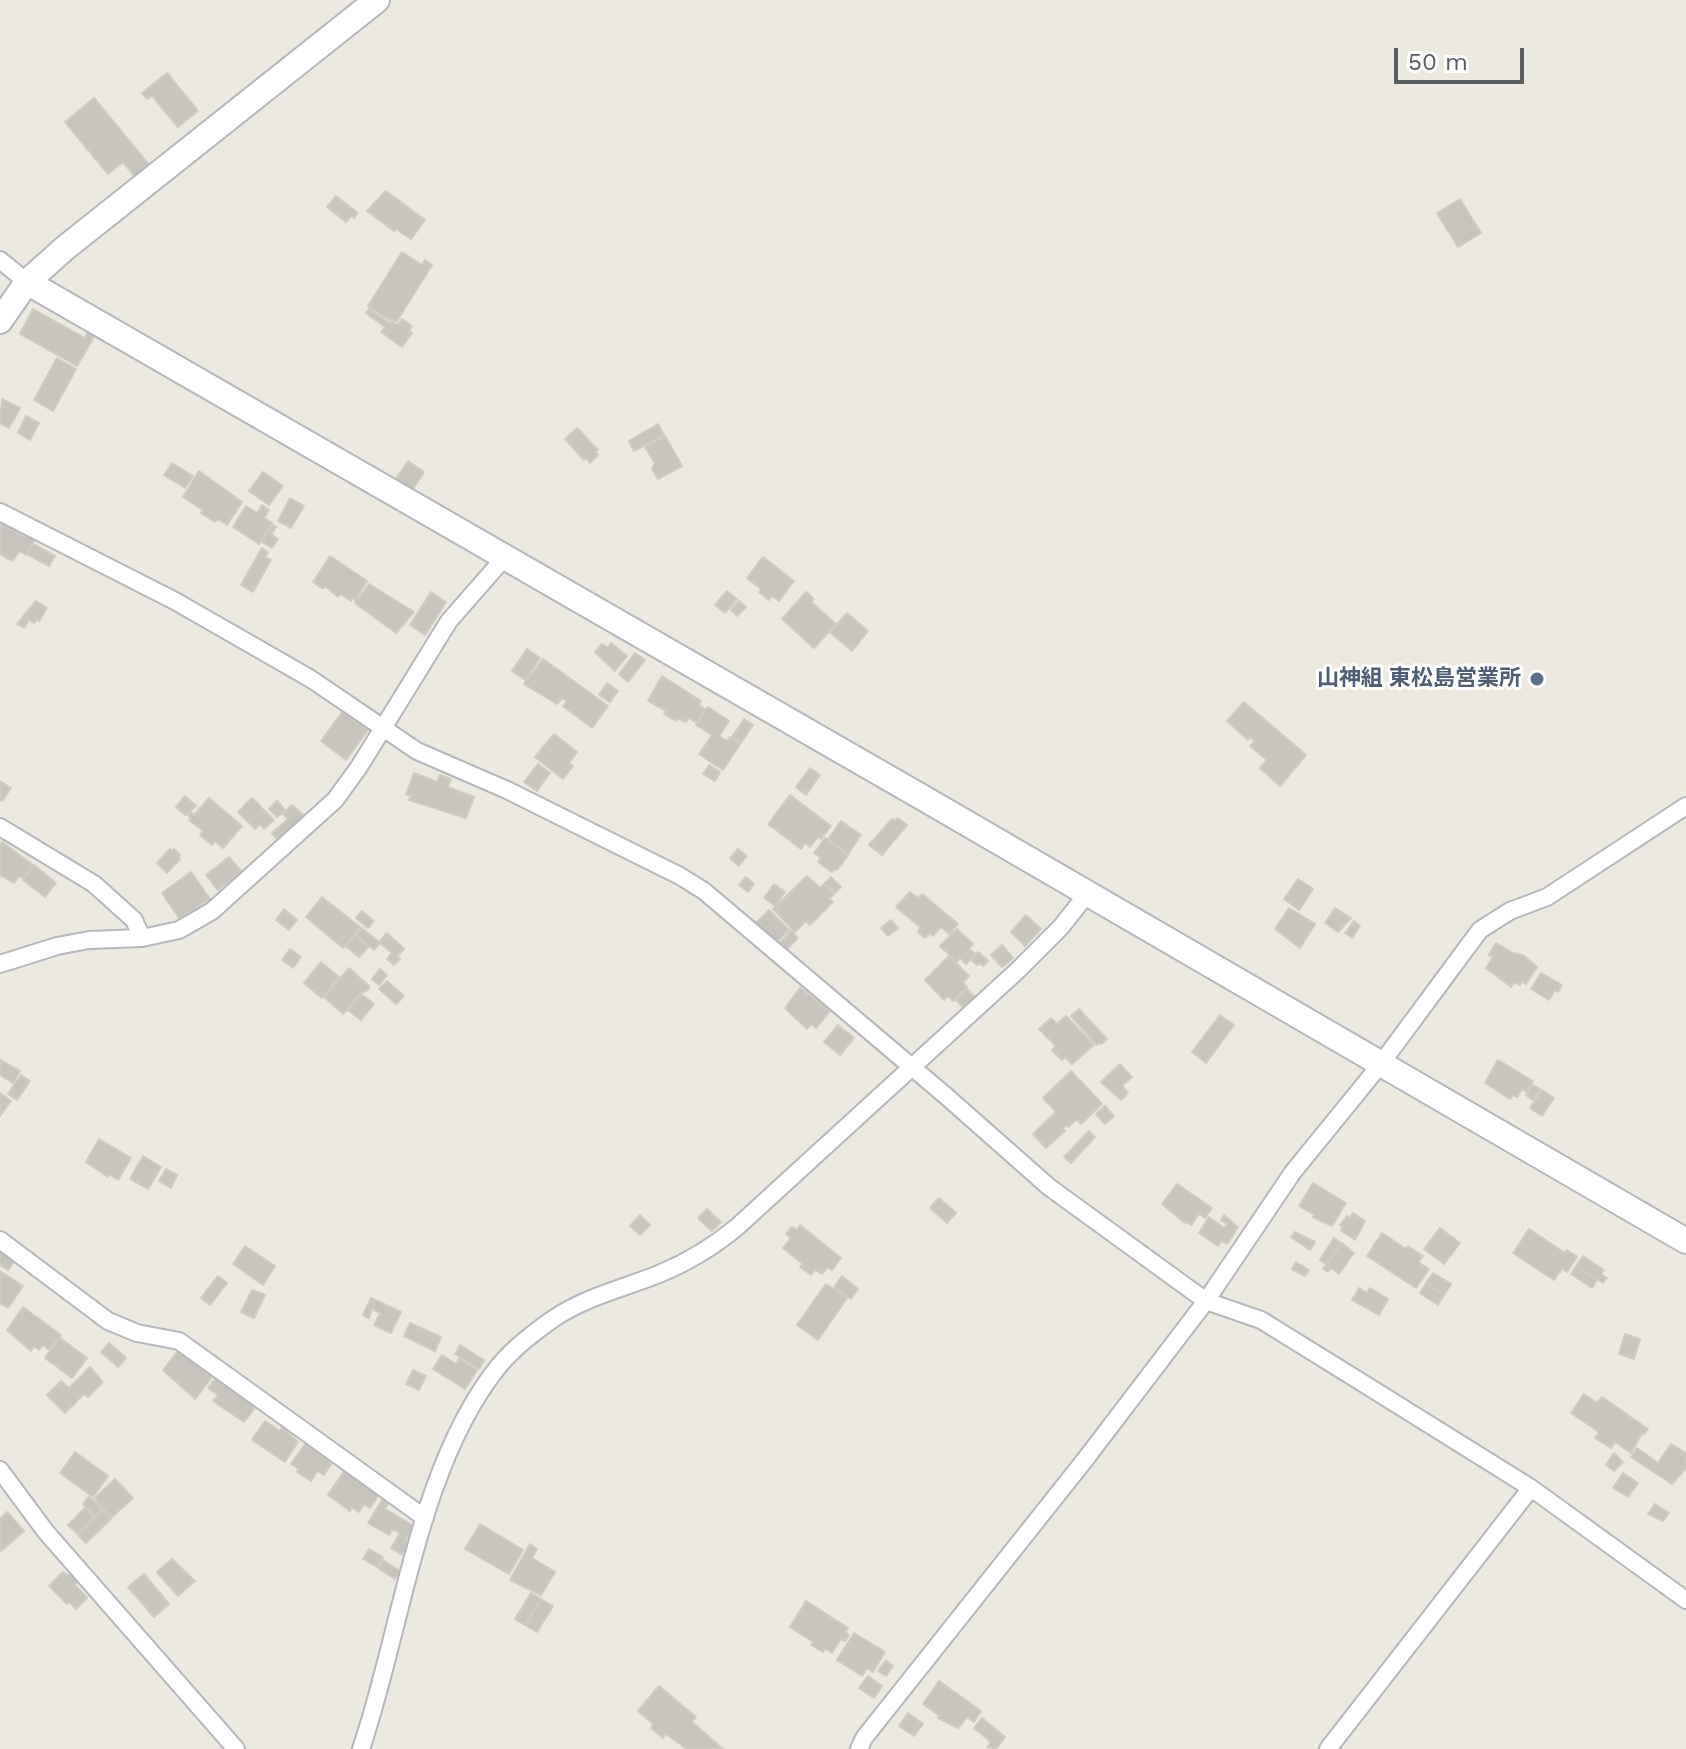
<!DOCTYPE html>
<html>
<head>
<meta charset="utf-8">
<style>
	body { margin:0 }
	#map { position:relative; width:1686px; height:1749px; overflow:hidden; background:#ece9e1; font-family:"Work Sans",sans-serif }
	canvas { display:block }
	.scale { position:absolute; left:1394px; top:48px; width:130px; height:36px; box-sizing:border-box; border:4px solid #5a5d61; border-top:0; padding-left:10px; font-size:24px; line-height:28px; white-space:nowrap; color:#5a5d61; -webkit-text-stroke:6px #fff; paint-order:stroke }
</style>
</head>
<body>
<div id="map">
<canvas width="1686" height="1749"></canvas>
<div class="scale">50 m</div>
</div>
<script>
const ctx = document.querySelector('canvas').getContext('2d');
ctx.lineJoin = 'round';
function paint(path, color) {
  ctx.fillStyle = color;
  ctx.fill(path, 'evenodd');
}
function strokePath(path, color, width, dash) {
  ctx.strokeStyle = color;
  ctx.lineWidth = width;
  ctx.lineCap = dash ? 'butt' : 'round';
  ctx.setLineDash(dash || []);
  ctx.stroke(path);
}
function drawText(font, color, halo, rows, align = 'center') {
  ctx.font = font + ' "Work Sans","Noto Sans JP",sans-serif';
  ctx.lineWidth = 6;
  ctx.setLineDash([]);
  ctx.textBaseline = 'middle';
  ctx.strokeStyle = halo;
  ctx.fillStyle = color;
  for (const [text, x, y, turn = 0] of rows) {
    ctx.save();
    ctx.translate(x, y);
    ctx.rotate((+turn || 0) * Math.PI / 180);
    ctx.textAlign = isNaN(turn) ? turn : align;
    if (halo) ctx.strokeText(text, 0, 0);
    ctx.fillText(text, 0, 0);
    ctx.restore();
  }
}
const building = new Path2D(`
	M167,73L198,111L178,127L152,96L147,99L142,93Z
	M94,98L150,166L136,178L123,162L108,174L65,122Z
	M386,191L425,220L411,239L396,229L394,231L367,211Z
	M336,196L358,213L354,218L351,216L346,222L327,207Z
	M1460,199L1481,233L1458,247L1437,213Z
	M402,252L422,265L425,260L432,265L397,321L391,318L390,320L368,306Z
	M33,309L85,338L87,333L94,337L77,366L20,334Z
	M369,309L390,323L392,321L398,325L402,319L412,326L409,331L412,333L402,347L381,332L385,327L366,313Z
	M57,358L76,369L53,411L34,400Z
	M2,399L20,408L9,428L0,423Z
	M26,416L39,423L30,440L18,433Z
	M658,424L664,435L634,451L629,441Z
	M577,428L598,450L596,452L598,455L590,463L586,458L584,460L565,439Z
	M665,436L682,466L658,479L652,469L655,463L645,447Z
	M408,461L424,472L412,490L396,479Z
	M172,463L193,476L185,488L164,475Z
	M199,471L242,502L227,525L218,519L215,522L201,513L203,510L183,497Z
	M263,472L283,486L269,505L249,491Z
	M290,498L304,506L291,528L278,521Z
	M262,505L269,510L264,518L272,523L259,544L233,527L246,506L257,513Z
	M1,523L26,538L28,535L35,539L26,555L20,551L12,561L0,554Z
	M273,525L276,527L271,534L278,539L272,548L262,542Z
	M33,544L55,556L49,566L27,554Z
	M262,548L268,552L265,557L271,560L253,592L241,585Z
	M330,556L367,581L355,600L352,598L351,601L340,594L338,597L325,586L323,589L313,582Z
	M763,557L794,581L779,601L772,596L769,600L759,592L761,589L747,578Z
	M369,584L414,612L396,633L355,603Z
	M727,591L737,599L725,613L715,605Z
	M431,592L446,602L425,635L410,625Z
	M806,592L814,599L811,602L836,624L814,648L782,619Z
	M36,601L47,608L39,621L37,619L34,623L29,620L24,628L17,624Z
	M739,601L746,607L737,616L731,610Z
	M847,613L868,631L852,651L830,632Z
	M611,643L627,656L615,671L595,652L602,644L608,648Z
	M527,649L540,658L525,680L512,671Z
	M635,653L645,660L628,682L619,674Z
	M543,659L608,706L592,728L563,706L567,701L562,698L557,704L524,684Z
	M662,676L701,701L699,705L705,709L697,723L689,718L686,722L678,718L676,721L664,714L666,711L648,701Z
	M607,683L618,691L610,702L599,695Z
	M1244,702L1306,755L1280,786L1260,768L1267,760L1250,746L1255,741L1250,737L1248,740L1227,721Z
	M708,707L729,721L719,736L727,741L730,737L740,744L723,770L699,754L712,735L696,725Z
	M342,712L368,730L346,760L321,741Z
	M744,719L753,725L741,743L732,737Z
	M554,734L577,752L569,763L573,766L563,779L535,757Z
	M538,764L550,773L537,791L524,782Z
	M709,765L720,772L715,781L703,774Z
	M810,768L820,775L806,795L796,787Z
	M414,773L437,782L440,775L451,779L448,787L474,797L466,818L409,800L411,796L406,794Z
	M0,781L11,788L2,801L0,800Z
	M790,795L831,826L821,839L818,837L810,847L805,843L801,849L768,824Z
	M185,796L196,806L185,815L176,807Z
	M209,798L242,826L223,848L215,841L212,845L200,835L203,831L189,820L191,818L187,814L190,811L194,815Z
	M252,798L274,820L264,829L260,824L255,829L238,812Z
	M277,801L285,810L277,817L269,809Z
	M292,805L305,816L279,841L272,833L288,819L283,814Z
	M898,818L907,825L882,855L869,845L892,819L895,821Z
	M841,821L861,835L848,854L828,839Z
	M825,838L848,856L837,870L835,869L832,872L818,862L821,858L814,853Z
	M2,842L33,865L23,878L19,876L14,883L0,875V845Z
	M170,849L172,851L174,849L180,855L178,858L180,859L167,873L157,863Z
	M738,849L747,856L739,866L730,858Z
	M229,857L241,871L218,890L206,875Z
	M34,865L56,883L45,897L23,880Z
	M191,872L210,899L179,918L162,893Z
	M807,876L820,888L824,884L834,894L829,899L833,902L810,925L806,921L795,932L773,909Z
	M746,877L754,884L748,892L739,885Z
	M831,877L841,887L835,893L825,883Z
	M1298,879L1313,889L1299,910L1284,899Z
	M774,884L785,892L775,906L764,898Z
	M910,892L918,898L922,894L958,924L949,934L941,927L933,936L930,933L925,938L918,932L920,927L896,907Z
	M322,897L360,927L343,948L306,917Z
	M1289,908L1315,924L1300,948L1275,929Z
	M1335,908L1351,918L1338,932L1325,923Z
	M284,909L297,920L289,930L276,920Z
	M769,910L789,930L776,942L757,922Z
	M362,911L374,921L368,928L356,918Z
	M1026,915L1041,929L1025,946L1011,932Z
	M891,920L898,928L888,936L881,928Z
	M1354,921L1360,926L1352,938L1345,933Z
	M362,928L380,943L374,950L356,935Z
	M957,929L973,944L969,949L975,954L966,964L960,958L957,962L940,946Z
	M791,931L798,938L787,949L780,943Z
	M387,933L404,949L397,956L400,959L394,965L387,959L392,953L379,942Z
	M355,935L368,947L359,957L346,946Z
	M1496,943L1513,953L1523,955L1537,967L1526,984L1522,981L1520,985L1514,982L1511,987L1486,968L1493,957L1489,955Z
	M1002,945L1013,958L1002,967L991,955Z
	M290,949L301,957L293,968L282,960Z
	M978,952L988,961L983,966L979,963L977,965L971,960Z
	M949,956L969,976L963,982L967,987L953,1001L948,996L944,1000L925,980Z
	M321,962L339,977L322,998L304,983Z
	M349,968L369,986V989L361,993L343,1014L324,997Z
	M380,969L387,975L379,985L372,979Z
	M1541,973L1562,985L1558,992L1555,990L1549,1000L1531,989Z
	M387,981L404,996L396,1004L379,989Z
	M800,988L830,1011L816,1028L811,1024L807,1029L785,1008Z
	M967,989L974,996L963,1007L956,1000Z
	M361,994L374,1004L361,1020L348,1010Z
	M1079,1009L1107,1039L1101,1044L1099,1042L1097,1045L1071,1016Z
	M1220,1015L1234,1025L1206,1063L1192,1052Z
	M1066,1016L1094,1045L1072,1064L1065,1057L1062,1060L1052,1050L1056,1046L1039,1029L1051,1018L1057,1024Z
	M838,1025L854,1038L840,1055L824,1042Z
	M0,1060L20,1071L13,1083L0,1075Z
	M1498,1060L1533,1081L1527,1092L1522,1089L1517,1097L1513,1095L1510,1099L1485,1083Z
	M1120,1064L1132,1077L1122,1086L1128,1093L1121,1100L1101,1082Z
	M1071,1071L1102,1104L1081,1124L1077,1119L1068,1127L1067,1125L1063,1128L1065,1131L1046,1148L1033,1134L1056,1112L1043,1098Z
	M21,1075L30,1081L17,1100L8,1094Z
	M1533,1085L1540,1089L1533,1100L1526,1095Z
	M1542,1090L1554,1098L1542,1116L1530,1108Z
	M0,1093L11,1101L0,1116Z
	M1105,1106L1114,1116L1105,1124L1096,1114Z
	M1089,1131L1095,1137L1071,1163L1064,1157Z
	M99,1139L131,1158L118,1180L109,1174L108,1177L86,1162Z
	M143,1156L161,1167L148,1189L130,1179Z
	M166,1169L177,1175L171,1188L159,1181Z
	M1313,1183L1346,1203L1332,1226L1313,1217L1315,1215L1299,1206Z
	M1177,1184L1212,1208L1205,1218L1199,1214L1191,1225L1186,1221L1185,1223L1162,1204Z
	M939,1198L956,1213L947,1223L930,1208Z
	M707,1209L721,1222L712,1231L698,1218Z
	M1353,1213L1365,1221L1355,1240L1341,1230L1343,1227L1340,1225L1347,1216L1350,1218Z
	M640,1215L650,1225L640,1235L630,1226Z
	M1224,1215L1238,1227L1227,1244L1222,1241L1218,1246L1199,1233L1209,1217L1224,1228L1227,1224L1221,1220Z
	M800,1225L841,1258L832,1270L828,1267L822,1274L815,1270L811,1275L800,1267L803,1264L783,1248L791,1238L786,1234L792,1227L797,1230Z
	M1440,1228L1460,1243L1444,1264L1424,1249Z
	M1529,1229L1565,1253L1567,1250L1577,1257L1567,1272L1562,1269L1554,1280L1513,1253Z
	M1295,1232L1315,1242L1310,1250L1291,1237Z
	M1382,1233L1406,1249L1408,1246L1423,1256L1418,1262L1429,1269L1416,1288L1367,1256Z
	M1334,1238L1341,1243L1326,1264L1320,1260Z
	M1342,1243L1354,1253L1339,1274L1331,1268L1328,1272L1323,1269Z
	M245,1246L275,1266L263,1285L233,1264Z
	M0,1249L15,1260L8,1270L0,1265Z
	M1583,1256L1604,1270L1601,1274L1607,1278L1603,1283L1576,1266Z
	M1296,1262L1309,1270L1305,1276L1292,1269Z
	M1576,1266L1597,1280L1592,1288L1571,1274Z
	M0,1271L23,1286L8,1308L0,1303Z
	M1433,1273L1451,1284L1444,1295L1426,1283Z
	M218,1276L227,1283L210,1305L201,1298Z
	M842,1276L858,1289L851,1299L834,1287Z
	M1426,1283L1444,1295L1438,1305L1420,1293Z
	M826,1284L847,1298L818,1340L797,1325Z
	M1359,1288L1367,1293L1370,1288L1388,1299L1379,1315L1352,1300Z
	M252,1290L265,1295L254,1318L241,1312Z
	M371,1298L401,1312L391,1333L374,1325L380,1313L372,1309L369,1318L363,1315Z
	M23,1307L61,1335L49,1350L43,1345L39,1350L34,1346L31,1351L7,1330Z
	M410,1323L441,1337L435,1351L404,1336Z
	M1625,1334L1640,1339L1634,1359L1619,1354Z
	M60,1338L87,1358L72,1378L45,1358Z
	M109,1343L126,1358L118,1367L101,1352Z
	M460,1345L484,1360L479,1369L455,1354Z
	M178,1351L212,1377L195,1399L163,1370Z
	M442,1355L456,1364L459,1359L477,1370L465,1389L433,1369Z
	M90,1367L103,1382L88,1397L84,1394L65,1413L47,1395L61,1381L69,1388Z
	M413,1370L426,1376L419,1390L406,1384Z
	M217,1377L255,1408L244,1422L213,1401L218,1395L208,1388Z
	M1584,1394L1597,1403L1602,1397L1648,1429L1644,1434L1642,1433L1631,1453L1615,1442L1611,1448L1595,1438L1599,1432L1571,1413Z
	M265,1421L280,1431L282,1428L298,1442L285,1462L252,1440Z
	M305,1444L332,1463L324,1475L317,1471L311,1481L297,1472L299,1469L291,1464Z
	M1671,1444L1686,1453V1468L1672,1484L1631,1457L1637,1448L1658,1463Z
	M75,1452L108,1476L93,1497L60,1473Z
	M1614,1453L1623,1462L1614,1471L1606,1465Z
	M344,1471L379,1495L370,1508L364,1504L359,1512L352,1507L350,1511L328,1495Z
	M1623,1473L1638,1483L1628,1497L1613,1488Z
	M115,1479L133,1498L111,1518L95,1498Z
	M89,1497L103,1508L95,1516L83,1504Z
	M382,1500L388,1504L385,1509L414,1526L406,1539L408,1545L402,1555L391,1548L400,1533L393,1529L389,1535L368,1523Z
	M1655,1504L1669,1513L1663,1521L1648,1514Z
	M85,1508L94,1517L78,1534L68,1525Z
	M103,1510L111,1519L86,1543L78,1535Z
	M7,1512L24,1531L0,1552V1519Z
	M480,1524L523,1550L509,1574L465,1549Z
	M530,1544L537,1549L532,1558L555,1572L541,1595L510,1580Z
	M369,1549L383,1557L377,1567L363,1559Z
	M172,1559L195,1581L178,1596L157,1572Z
	M383,1560L400,1571L395,1579L378,1568Z
	M63,1572L68,1576L71,1574L78,1581L75,1585L87,1598L76,1609L69,1602L67,1604L49,1586Z
	M144,1574L169,1604L154,1617L128,1587Z
	M531,1593L541,1599L525,1625L515,1619Z
	M541,1599L553,1606L537,1632L525,1625Z
	M806,1601L848,1628L845,1632L849,1635L845,1641L841,1639L832,1653L825,1648L823,1652L811,1645L813,1642L790,1627Z
	M854,1633L885,1652L873,1672L867,1668L862,1676L837,1660Z
	M886,1660L893,1666L886,1676L878,1671Z
	M868,1676L882,1686L874,1698L859,1688Z
	M939,1681L981,1711L974,1722L967,1717L958,1728L938,1718L940,1716L923,1704Z
	M659,1686L696,1717L692,1722L723,1749H687L666,1734L663,1738L651,1728L653,1724L638,1711Z
	M908,1713L923,1724L914,1736L899,1726Z
	M982,1718L1005,1737L996,1749L987,1747L991,1742L974,1728Z`);
paint(building, '#c7c4be');
strokePath(building, '#d0cbc0', 2);
const street = new Path2D(`
	M0,260L27,282
	M0,512L175,601L311,679L417,751L507,790L680,876L704,891L946,1096L1049,1187L1206,1301L1261,1320L1345,1372L1531,1488L1686,1600
	M0,827L94,884L134,920L142,938
	M0,964L57,946L89,940L142,938L179,930L212,911L335,800L359,767L449,621L505,557
	M0,1240L108,1321L137,1333L179,1341L425,1518
	M0,1470L46,1532L236,1749
	M361,1749C402,1629 418,1467 498,1367C513,1348 533,1333 553,1319C585,1297 624,1288 659,1274C688,1262 713,1247 737,1227L1017,971L1061,927L1087,894
	M859,1749L864,1738L1084,1461L1206,1301L1293,1172L1380,1065L1480,930L1510,911L1547,897L1686,806
	M1328,1749L1531,1488`);
const secondary = new Path2D(`
	M27,282L925,799L1686,1241
	M0,321L27,282L65,248L377,0`);
strokePath(street, '#b4b7bb', 20);
strokePath(secondary, '#b3b6bb', 28);
strokePath(street, '#fff', 16);
strokePath(secondary, '#fff', 24);
for (const [x, y, r, color] of [
	[1537,679,8,"#5c6f8a"]
]) {
  const dot = new Path2D();
  dot.arc(x, y, r, 0, 2 * Math.PI);
  ctx.fillStyle = color;
  ctx.fill(dot);
  strokePath(dot, '#fff', 3);
}
drawText('bold 22px', '#4e5e75', '#fff', [
	["山神組 東松島営業所",1521,679]
], 'right');
</script>
</body>
</html>
